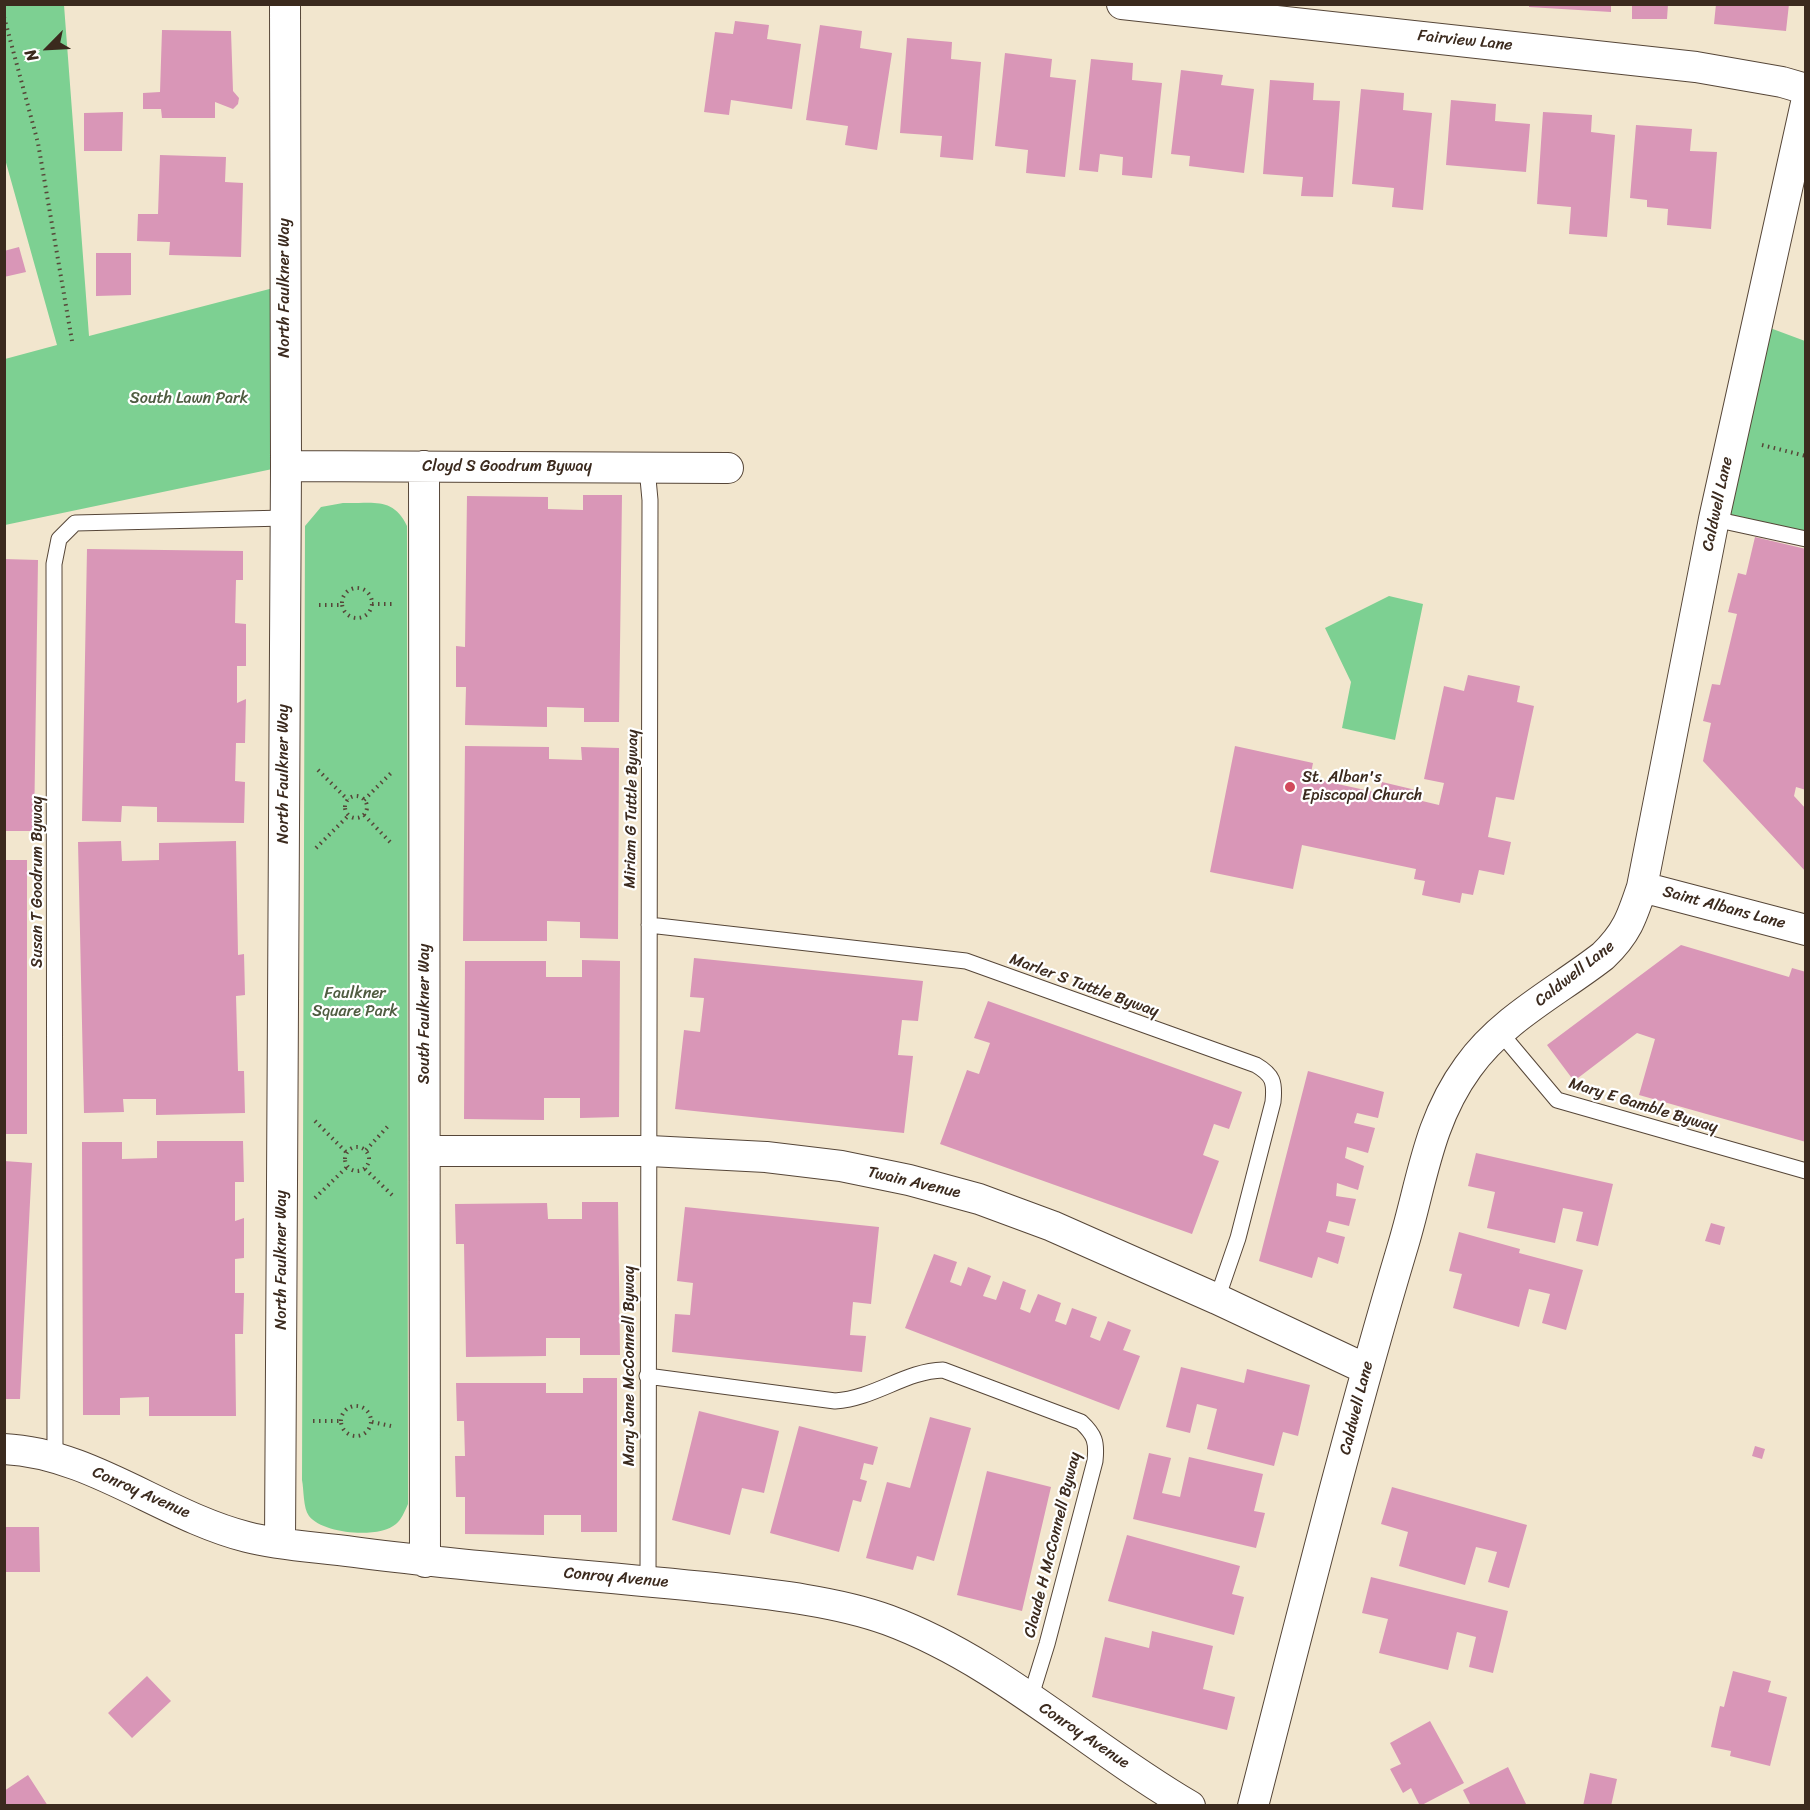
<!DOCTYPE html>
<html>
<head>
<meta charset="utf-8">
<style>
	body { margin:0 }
	#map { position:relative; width:1810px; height:1810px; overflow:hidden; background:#f2e6ce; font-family:Sriracha,sans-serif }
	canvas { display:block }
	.frame { position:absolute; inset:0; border:6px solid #3b2a1e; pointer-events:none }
	.north { position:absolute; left:18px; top:18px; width:60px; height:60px; -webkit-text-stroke:4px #fff; paint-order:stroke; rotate:246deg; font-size:16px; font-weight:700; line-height:24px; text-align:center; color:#3b2a1e }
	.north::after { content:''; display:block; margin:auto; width:21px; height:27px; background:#3b2a1e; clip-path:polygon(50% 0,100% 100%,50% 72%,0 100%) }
</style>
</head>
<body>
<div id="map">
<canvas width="1810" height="1810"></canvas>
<div class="frame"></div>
<div class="north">N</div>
</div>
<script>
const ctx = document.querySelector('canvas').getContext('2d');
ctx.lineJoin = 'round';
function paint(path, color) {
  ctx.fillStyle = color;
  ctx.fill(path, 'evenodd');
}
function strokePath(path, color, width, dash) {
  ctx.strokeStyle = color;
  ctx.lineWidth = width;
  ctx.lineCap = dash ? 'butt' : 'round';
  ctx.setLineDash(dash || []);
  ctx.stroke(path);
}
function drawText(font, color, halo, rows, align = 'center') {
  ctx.font = font + ' Sriracha,sans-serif';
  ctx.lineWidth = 4.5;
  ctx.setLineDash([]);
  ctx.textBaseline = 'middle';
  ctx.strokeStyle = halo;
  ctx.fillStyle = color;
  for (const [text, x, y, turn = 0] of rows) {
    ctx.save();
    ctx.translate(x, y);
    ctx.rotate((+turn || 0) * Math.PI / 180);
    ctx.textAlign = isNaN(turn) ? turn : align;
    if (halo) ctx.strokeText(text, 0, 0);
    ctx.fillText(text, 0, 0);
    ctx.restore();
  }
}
paint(new Path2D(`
	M4,5H64L89,336L281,286L282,467L5,525V359L57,345L5,159Z
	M1762,325L1805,341V535L1719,517Z
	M343,503C372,504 393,496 407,526L408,1504C405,1511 401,1520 396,1524C379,1539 323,1534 309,1516C303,1508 304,1490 302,1480L305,526L321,507Z
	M1389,596L1423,604L1395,740L1342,728L1351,682L1325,628Z`), '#7dd092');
paint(new Path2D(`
	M1529,4H1611V12L1529,7Z
	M1632,4H1668L1667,19H1632Z
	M1716,4H1789L1786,31L1714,24Z
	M735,21L769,25L767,39L801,44L792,109L731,100L729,115L704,112L715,32L733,34Z
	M820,25L862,31L860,48L892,53L877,150L845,145L848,126L806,120Z
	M162,30L231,31L233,91L239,98L238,104L233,109L215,102V118H162L161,109H143V93L160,92Z
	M907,38L952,42L951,59L981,62L973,160L940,157L942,136L900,133Z
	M1005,53L1052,59L1050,77L1076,80L1065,177L1026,173L1028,150L995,146Z
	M1091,59L1133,63L1132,80L1162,83L1152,178L1122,175L1123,157L1100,154L1098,172L1079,170Z
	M1181,70L1223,75L1221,85L1254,89L1244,173L1189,166L1190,156L1171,154Z
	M1270,80L1314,83L1313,100L1340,101L1333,197L1301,196L1303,177L1263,174Z
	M1361,89L1404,93L1403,110L1432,113L1423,210L1392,207L1394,188L1352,184Z
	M1451,100L1496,104L1495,121L1530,124L1526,172L1446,165Z
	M123,112L122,151H84V113Z
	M1543,112L1592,115L1591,132L1615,135L1607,237L1569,234L1571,207L1537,204Z
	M1636,125L1692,129L1690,151L1717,152L1711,229L1667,225L1668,209L1647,207V200L1630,198Z
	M160,155L226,157L225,182L243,183L241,257L169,255L170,242L137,241L138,214H158Z
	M19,247L26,272L4,277V251Z
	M96,253H131V295L96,296Z
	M583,495H622L619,722H584V708L547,707V727L465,725L466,687H456V646L465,647L467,496L548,497V509L583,510Z
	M1755,537L1806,549V790L1796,787L1794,796L1806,809V872L1703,761L1711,723L1703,721L1712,684L1720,685L1737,614L1728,612L1738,573L1746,575Z
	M87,549L243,551V580H236L235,623L246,624V666H237V703L246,699L245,743H236L235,781L245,782L244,823L157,822V807L122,806L121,822L82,821Z
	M4,559L38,560L34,831H4Z
	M1468,675L1520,686L1517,702L1534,706L1514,800L1496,797L1488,837L1511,842L1504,875L1479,870L1473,895L1462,893L1460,903L1422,895L1425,881L1414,879L1416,869L1302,845L1293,889L1210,872L1235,746L1313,763L1310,778L1379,793L1382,782L1420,791L1418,800L1439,805L1444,783L1424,779L1444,686L1464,691Z
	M465,746L549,747V759L582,760L581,747L619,748L618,939L580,938V922L547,921V941H463Z
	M121,841L122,861L159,860V843L236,841L238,955L244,954L245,995L236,996L238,1071H244L245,1113L156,1115V1099H123L124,1112L84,1113L78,842Z
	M4,860H27V1134H4Z
	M1681,945L1789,977L1792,968L1806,972V1142L1639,1095L1655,1039L1637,1033L1574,1081L1547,1045Z
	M694,958L923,981L918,1021L902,1020L898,1055L913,1056L904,1133L675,1109L684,1030L700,1032L704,998L690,997Z
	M582,960L620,961L619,1117L580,1118V1098H544V1120L464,1119L465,961H546V977H582Z
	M988,1001L1242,1092L1229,1129L1214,1124L1203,1155L1219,1161L1192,1234L940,1144L967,1070L979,1074L990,1043L974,1038Z
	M1308,1071L1384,1092L1378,1118L1357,1113L1354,1123L1375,1128L1368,1153L1347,1147L1345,1158L1364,1166L1358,1190L1337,1183L1336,1196L1356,1199L1349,1226L1329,1221L1326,1232L1345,1237L1338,1264L1318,1257L1312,1278L1259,1261Z
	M157,1141H243L244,1182H235V1221L244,1218V1258L235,1259V1293H244L243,1334H235L236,1416H149V1397L120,1398V1415H83L82,1142H122V1159L157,1158Z
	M1476,1153L1613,1184L1598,1246L1576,1241L1583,1212L1563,1208L1555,1243L1487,1228L1495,1192L1468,1186Z
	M4,1161L32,1163L20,1399H4Z
	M582,1202H618L620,1355H580V1338H546V1356L466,1357L464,1244H456L455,1204L547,1203L548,1219H582Z
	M685,1207L879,1227L871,1304L853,1302L850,1335L866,1336L862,1372L672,1352L675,1314L690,1315L693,1283L677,1281Z
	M1711,1223L1725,1227L1720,1245L1705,1241Z
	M1459,1232L1520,1249L1519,1253L1583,1270L1566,1330L1542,1323L1550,1294L1529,1289L1519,1327L1453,1308L1462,1274L1449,1271Z
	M934,1254L957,1262L950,1282L961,1286L968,1267L991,1276L983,1296L996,1300L1003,1281L1026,1290L1020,1309L1030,1313L1038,1294L1061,1303L1055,1321L1066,1325L1072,1308L1097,1317L1090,1337L1100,1341L1108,1321L1131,1330L1123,1350L1140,1356L1119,1410L905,1328Z
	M1181,1367L1244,1383L1247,1369L1310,1385L1298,1436L1283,1432L1274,1466L1207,1449L1217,1409L1197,1404L1190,1433L1166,1427Z
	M583,1378H617V1532H581V1515H544V1535L465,1534V1497H456L455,1456H465L464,1421H457L456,1383H546V1393H583Z
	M699,1411L779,1431L764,1493L742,1488L730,1535L672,1520Z
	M930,1417L971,1428L934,1561L917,1556L913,1570L866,1558L887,1482L910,1488Z
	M799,1426L878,1447L873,1465L864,1463L860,1479L867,1481L861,1502L853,1500L839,1552L770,1533Z
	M1755,1446L1765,1449L1762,1459L1752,1456Z
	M1149,1453L1171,1458L1162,1493L1180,1497L1189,1457L1263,1474L1254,1511L1265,1513L1256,1548L1133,1519Z
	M987,1471L1051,1487L1022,1611L957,1595Z
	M1392,1487L1527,1525L1509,1588L1488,1582L1497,1552L1476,1547L1465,1585L1399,1566L1408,1532L1381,1524Z
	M4,1527H39L40,1572H4Z
	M1127,1535L1240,1566L1232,1594L1244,1597L1234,1635L1108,1601Z
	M1371,1577L1508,1611L1493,1673L1469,1667L1476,1637L1457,1632L1448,1670L1379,1653L1388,1619L1362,1613Z
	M1152,1631L1213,1646L1203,1689L1235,1697L1227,1730L1092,1697L1105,1637L1149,1648Z
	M1733,1671L1771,1681L1768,1692L1787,1697L1770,1766L1730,1756L1731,1751L1711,1747L1720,1706L1724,1707Z
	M147,1676L171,1701L132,1738L108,1713Z
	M1430,1721L1464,1783L1420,1806L1411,1788L1403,1793L1390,1769L1401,1764L1390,1743Z
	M1508,1767L1527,1806H1471L1463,1790Z
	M1590,1773L1617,1779L1611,1806H1583Z
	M28,1775L48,1806H4V1791Z`), '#d996b7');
const service = new Path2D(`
	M647,468L650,500L648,1581
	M1714,519L1806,539
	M649,925L966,961L1256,1065C1273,1075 1275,1082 1273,1102L1238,1238L1217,1299
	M1499,1031L1557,1100L1806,1171
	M647,1376L835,1401C876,1398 905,1371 943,1370L1081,1422C1095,1435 1097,1442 1095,1461L1047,1644L1030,1699
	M55,1458L54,564L59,539L75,523L285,518`);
const minor = new Path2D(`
	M1122,4L1696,67L1782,82L1806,89
	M286,466L728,468
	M424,466L425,1562
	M1642,887L1806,930
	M426,1151H650L766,1157L841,1166L909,1180L979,1199L1052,1226L1217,1299L1366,1369
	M4,1449C91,1453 164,1516 247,1537C282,1546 319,1547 354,1552C474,1568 594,1575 714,1588C768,1594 836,1601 888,1620C999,1661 1088,1747 1190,1806
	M280,1543L286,466L285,4
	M1253,1806C1301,1620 1347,1433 1402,1249C1422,1184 1427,1123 1468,1067C1502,1019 1558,991 1603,956C1627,933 1632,917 1642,887L1714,519L1806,103`);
strokePath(service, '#564638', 17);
strokePath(minor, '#564638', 32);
strokePath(new Path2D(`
	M4,17L38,143L72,341
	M1762,445L1806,456
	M342 603a15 15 0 1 1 30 0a15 15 0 1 1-30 0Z
	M372,604H393
	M319,605H342
	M318,770L348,800
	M345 807a11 11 0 1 1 22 0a11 11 0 1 1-22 0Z
	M364,800L391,773
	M364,815L390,842
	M316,848L348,816
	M315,1121L346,1152
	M345 1159a12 12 0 1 1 24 0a12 12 0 1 1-24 0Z
	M366,1150L390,1124
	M365,1169L392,1195
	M315,1198L348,1166
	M341 1421a15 15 0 1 1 30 0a15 15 0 1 1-30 0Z
	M313,1421H341
	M372,1422L391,1426`), '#564638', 4, [1.5, 4.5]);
strokePath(service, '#fff', 15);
strokePath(minor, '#fff', 30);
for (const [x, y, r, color] of [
	[1290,787,6,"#d1495b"]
]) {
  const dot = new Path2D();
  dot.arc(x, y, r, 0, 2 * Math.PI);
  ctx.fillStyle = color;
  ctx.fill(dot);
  strokePath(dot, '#fff', 2);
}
drawText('16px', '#3b2a1e', '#fff', [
	["Fairview Lane",1465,41,6],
	["North Faulkner Way",285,288,-90],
	["Cloyd S Goodrum Byway",507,467],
	["Caldwell Lane",1718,504,-78],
	["North Faulkner Way",284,774,-90],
	["Miriam G Tuttle Byway",632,809,-89],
	["Susan T Goodrum Byway",38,882,-90],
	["Saint Albans Lane",1724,908,15],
	["Caldwell Lane",1575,974,-38],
	["Marler S Tuttle Byway",1084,986,20],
	["South Faulkner Way",425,1014,-90],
	["Mary E Gamble Byway",1643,1106,17],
	["Twain Avenue",914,1183,13],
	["North Faulkner Way",282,1260,-90],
	["Mary Jane McConnell Byway",630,1366,-90],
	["Caldwell Lane",1357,1408,-76],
	["Conroy Avenue",141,1493,24],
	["Claude H McConnell Byway",1053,1545,-76],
	["Conroy Avenue",616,1578,5],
	["Conroy Avenue",1084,1736,34]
]);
drawText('16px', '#4f5c41', '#fff', [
	["South Lawn Park",189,399],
	["Faulkner",355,994],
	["Square Park",355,1012]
]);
drawText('16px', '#3b2a1e', '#fff', [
	["St. Alban's",1302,778],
	["Episcopal Church",1302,796]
], 'left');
</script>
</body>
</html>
